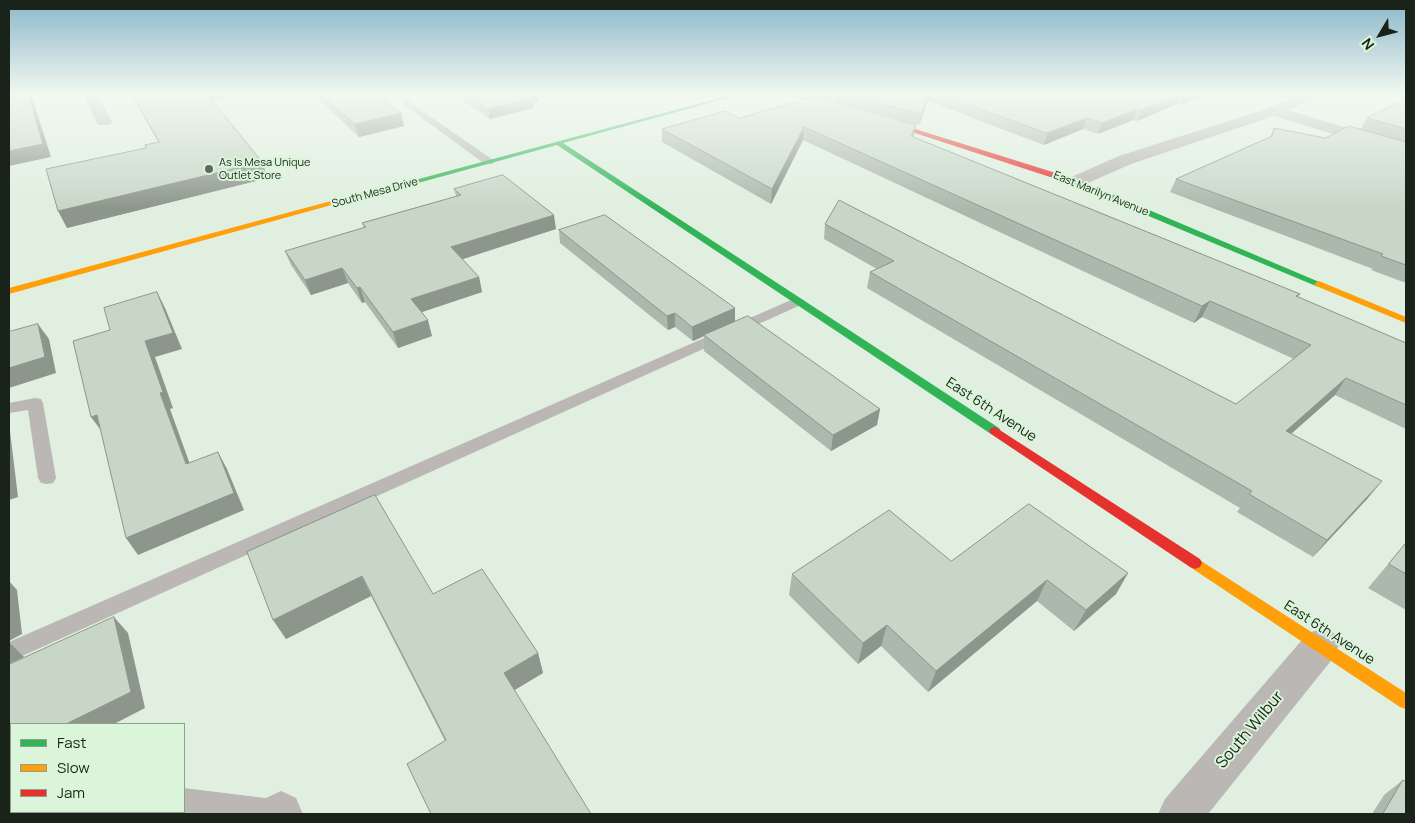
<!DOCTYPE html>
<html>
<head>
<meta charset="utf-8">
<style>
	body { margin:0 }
	#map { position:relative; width:1415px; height:823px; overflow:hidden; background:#e0efdf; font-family:Manrope,sans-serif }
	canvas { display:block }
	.frame { position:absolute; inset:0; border:10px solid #1a2319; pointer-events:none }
	.legend { position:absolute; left:10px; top:723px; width:175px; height:90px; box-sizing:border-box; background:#daf5d9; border:1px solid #8da18c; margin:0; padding:6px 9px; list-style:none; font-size:15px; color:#1a2319 }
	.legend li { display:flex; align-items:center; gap:10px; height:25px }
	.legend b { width:25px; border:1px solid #8da18c }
	.north { position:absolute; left:1355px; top:10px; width:50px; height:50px; -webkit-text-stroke:4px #daf5d9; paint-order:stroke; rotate:233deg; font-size:14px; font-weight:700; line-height:20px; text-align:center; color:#1a2319 }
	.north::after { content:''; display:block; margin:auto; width:18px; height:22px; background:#1a2319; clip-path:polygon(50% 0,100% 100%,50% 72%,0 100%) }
</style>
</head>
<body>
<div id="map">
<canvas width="1415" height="823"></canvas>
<div class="frame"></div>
<ul class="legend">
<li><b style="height:6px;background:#30b455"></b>Fast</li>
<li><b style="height:6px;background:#ff9f0a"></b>Slow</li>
<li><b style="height:6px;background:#e5322d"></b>Jam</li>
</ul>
<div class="north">N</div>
</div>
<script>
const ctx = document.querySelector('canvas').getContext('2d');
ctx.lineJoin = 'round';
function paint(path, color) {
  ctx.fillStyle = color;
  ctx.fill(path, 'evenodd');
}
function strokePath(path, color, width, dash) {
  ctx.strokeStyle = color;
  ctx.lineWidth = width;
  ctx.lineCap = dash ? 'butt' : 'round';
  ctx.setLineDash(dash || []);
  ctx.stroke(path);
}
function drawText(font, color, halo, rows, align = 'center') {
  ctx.font = font + ' Manrope,sans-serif';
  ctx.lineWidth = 4;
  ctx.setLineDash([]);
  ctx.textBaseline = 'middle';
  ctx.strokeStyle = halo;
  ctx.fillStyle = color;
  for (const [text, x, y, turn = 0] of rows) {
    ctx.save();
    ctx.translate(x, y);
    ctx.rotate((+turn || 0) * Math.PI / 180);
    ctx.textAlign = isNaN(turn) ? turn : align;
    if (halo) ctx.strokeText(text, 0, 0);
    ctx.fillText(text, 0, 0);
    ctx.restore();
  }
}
paint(new Path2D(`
	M831,94H842L821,105L818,106L814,103Z
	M407,100L493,160L494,162L493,164H485L404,105V101Z
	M798,297L805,301L803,304L9,662V642Z
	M35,398L41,399L43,403L56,478L53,483L47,484L41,483L38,478L28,410L9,413V403Z
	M184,788L281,800L290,804L294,813L184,814L179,812H184Z
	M11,804V812H38L37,814H9V805Z`), '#bab7b5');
paint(new Path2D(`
	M83,94H97L112,122L110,125H98Z
	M1300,94H1319L1317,97L1288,110L1406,146V156L1274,116L1131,164L1081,186L1075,187L1069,186L1066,182L1069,178L1119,156L1269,108Z
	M1321,629L1334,633L1339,645L1334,657L1208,814H1158L1165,799L1308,633Z
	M281,791L296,798L303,814H259L266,798Z`), '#bab7b5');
paint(new Path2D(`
	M734,94H743L563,143L999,428L1001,431L999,434H991L557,145L374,195L367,193Z
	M783,94H792L844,109L841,111Z
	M1050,173L1078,180L1324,284L1319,287L1316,286L1072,184L1050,177Z`), '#30b455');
paint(new Path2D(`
	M368,191L375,193L9,294V288Z
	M1319,281L1406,317V323L1316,286L1314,284Z
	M1195,557L1406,693V709L1400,707L1190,567L1188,563L1190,559Z`), '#ff9f0a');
paint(new Path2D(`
	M880,118L1056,173L1057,175L1050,177L878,121L877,120Z
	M995,427L1200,559L1202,563L1200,567L1195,569L1190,567L991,434L989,431L991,428Z`), '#e5322d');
paint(new Path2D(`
	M131,94H241L211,100L262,162L268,178L67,228L146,148L158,142Z
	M313,94H377L404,126L359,137Z
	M453,94H537L539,102L533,103L534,108L490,119Z
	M837,94H1208L1181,105L1177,104L1137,121L1133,120L1098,134L1083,129L1044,145L928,101L919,125L836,102Z
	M1406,94V283L1371,270L1373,269L1170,192L1176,179L1270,137L1274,128L1325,138L1361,129L1367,118L1400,102L1404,96Z
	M739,118L914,137L1300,294L1298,297L1406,343V429L1335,395L1291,434L1368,498L1313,557L1237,512L1240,508L867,288L870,272L877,269L824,239L825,224L1236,404L1294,359L1202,317L1194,323L803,140L771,204L662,142V129Z
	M454,189L556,229L462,259L479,277L482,292L422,312L432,336L398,348L365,302L362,303L348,283L311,295L291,265L285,251L364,228L362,223L456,196Z
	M559,230L735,308V321L880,409L877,425L831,451L704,351V336L693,341L675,327L668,330L560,243Z
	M1406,543V610L1368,588Z
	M247,552L433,594L538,653L543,673L515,690L445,741L371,596L286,639Z
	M951,561L1128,573L1116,594L1074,631L1037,601L928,692L881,646L858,664L789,595L792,574Z
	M1403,780L1406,814H1372L1384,795Z`), '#acb8ab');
paint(new Path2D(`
	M28,94H31L51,157L9,166V151Z
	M204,94H241L207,101Z
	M530,94H537L539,102L533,103L534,108L490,119L488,109Z
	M929,94H930L928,101L919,125L921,114Z
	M1180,94H1181L1177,104L1137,121L1141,110Z
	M1185,94H1208L1181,105Z
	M1137,109L1133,120L1098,134L1102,123Z
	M401,113L404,126L359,137L355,124Z
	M1087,118L1083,129L1044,145L1047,133Z
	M916,125L913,138L911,136Z
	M804,127L803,140L771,204L772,189Z
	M262,162L268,178L67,228L58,211Z
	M554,215L556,229L454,262L451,247Z
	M342,268L348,283L311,295L305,280Z
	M479,277L482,292L416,314L411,299Z
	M360,287L365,302L362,303L357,288Z
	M157,292L165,308L182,349L155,357L173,408L170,409L196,481L186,464L160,393L145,341Z
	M1210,301L1202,317L1194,323L1202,306Z
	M735,308V323L704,335V336L693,341L692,327Z
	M675,313V327L668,330L667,316Z
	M428,320L432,336L398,348L393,332Z
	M38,324L49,339L56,373L9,388V368Z
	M1346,378L1335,395L1275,448L1286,431Z
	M880,409L877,425L831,451L833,435Z
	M97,415L103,433L91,417Z
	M9,423L18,497L9,500Z
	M218,452L227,469L244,510L138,555L126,538Z
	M1382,481L1368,498L1313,557L1327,540Z
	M1128,573L1116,594L1074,631L1086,610Z
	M362,576L371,596L286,639L273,620Z
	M1047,580L1037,601L928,692L936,671Z
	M9,581L17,590L22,634L9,641Z
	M114,617L128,633L145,708L114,724H66Z
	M887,625L881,646L858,664L863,643Z
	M9,642L24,657L9,664Z
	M538,653L543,673L511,692L504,673Z
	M11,751V776L9,777V752Z`), '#8c968b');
const building = new Path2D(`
	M9,94H28L43,144L9,151Z
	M132,94H207L262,162L58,211L46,169L146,148L145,145L159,142Z
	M322,94H377L401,113L355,124Z
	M465,94H530L526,95L532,98L488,109Z
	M847,94H929L921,114Z
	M939,94H1180L1141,110L1137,109L1102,123L1087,118L1047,133Z
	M815,96L916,125L911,136L1300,294L1296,296L1406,343V405L1346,378L1286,431L1382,481L1327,540L1249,494L1252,491L870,272L894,261L825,224L839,200L1236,404L1311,345L1210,301L1202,306L804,127L772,189L662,129L725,111L739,118Z
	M1406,99V129L1367,118Z
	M1349,126L1406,142V265L1381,256L1383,254L1176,179L1272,136L1274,128L1325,138Z
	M503,175L554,215L451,247L479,277L411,299L428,320L393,332L360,287L357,288L342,268L305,280L285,251L366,227L362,223L461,195L454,189Z
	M605,215L735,308L692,327L675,313L667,316L559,230Z
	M157,292L173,333L145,341L163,392L160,393L186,464L218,452L234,493L126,538L97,415L91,417L73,341L110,330L104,308Z
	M748,316L880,409L833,435L704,335Z
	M38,324L45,357L9,368V332Z
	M375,495L433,594L482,569L538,653L504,673L591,814H431L407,764L446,740L362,576L273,620L247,552Z
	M1029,504L1128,573L1086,610L1047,580L936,671L887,625L863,643L792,574L889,510L951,561Z
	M1406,543V574L1389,564Z
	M114,617L131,692L66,724H11V751L9,752V657V664Z
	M1403,780L1406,782V814H1383Z`);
paint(building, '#c8d6c7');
strokePath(building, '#8c968b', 1);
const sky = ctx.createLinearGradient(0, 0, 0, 209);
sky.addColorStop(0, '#8bb7ca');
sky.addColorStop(0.45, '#f1f8f1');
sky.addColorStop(1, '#f1f8f100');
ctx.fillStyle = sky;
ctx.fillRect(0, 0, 1415, 209);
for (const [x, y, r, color] of [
	[209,169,5,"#5f6a5e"]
]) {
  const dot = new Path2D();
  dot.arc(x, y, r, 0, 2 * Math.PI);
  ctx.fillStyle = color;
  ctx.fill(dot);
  strokePath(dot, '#daf5d9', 2);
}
drawText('11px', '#1a2319', '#daf5d9', [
	["As Is Mesa Unique",219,163],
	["Outlet Store",219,176]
], 'left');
drawText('11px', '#1a2319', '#daf5d9', [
	["South Mesa Drive",375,193,-15],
	["East Marilyn Avenue",1101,194,22]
]);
drawText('14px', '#1a2319', '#daf5d9', [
	["East 6th Avenue",991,410,33],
	["East 6th Avenue",1329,633,33]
]);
drawText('16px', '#1a2319', '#daf5d9', [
	["South Wilbur",1250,730,-50]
]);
</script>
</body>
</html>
